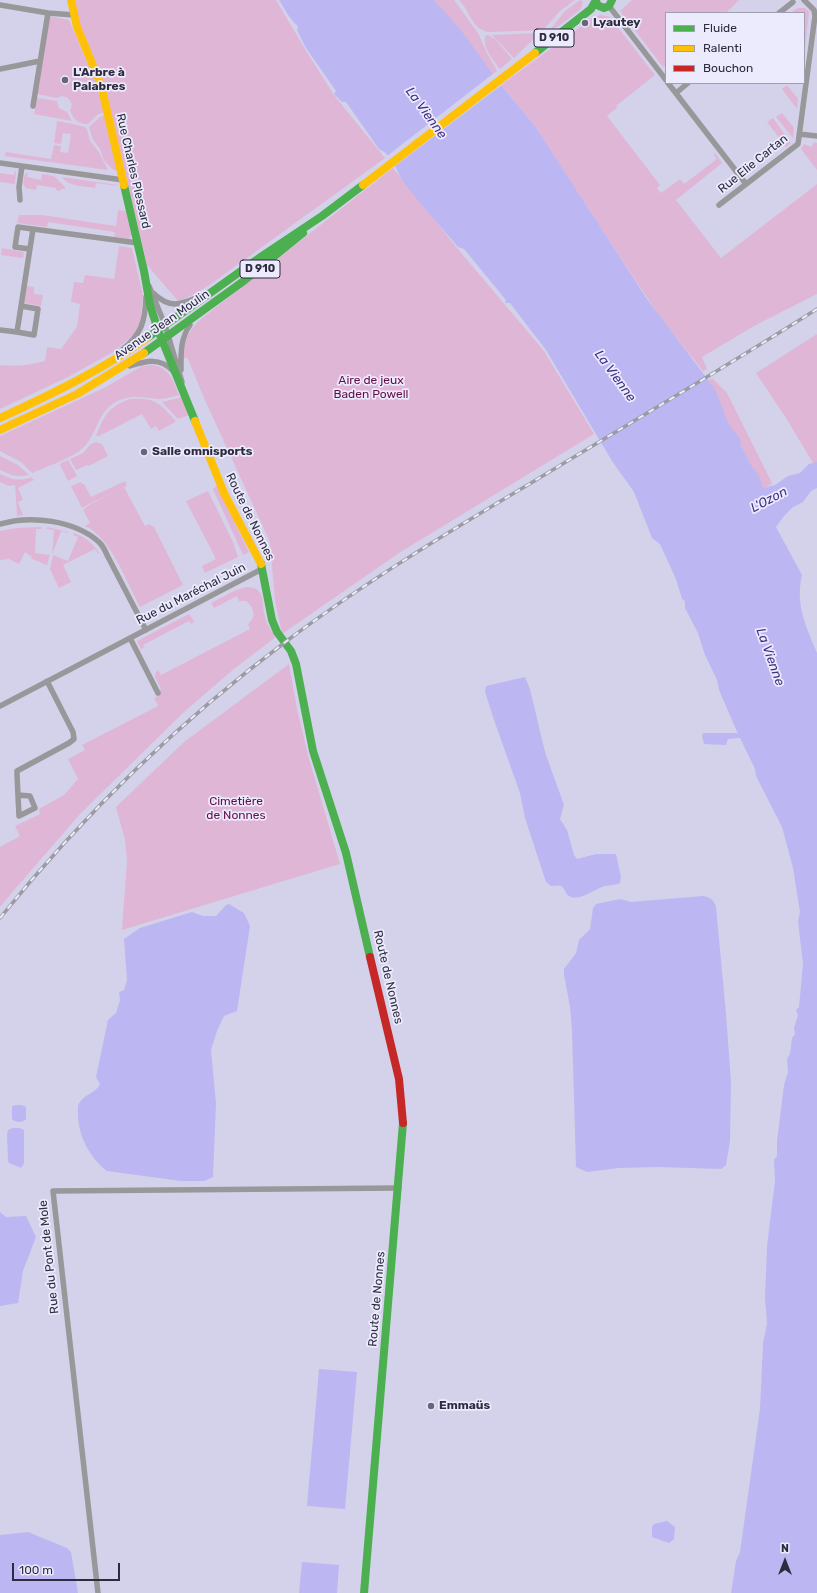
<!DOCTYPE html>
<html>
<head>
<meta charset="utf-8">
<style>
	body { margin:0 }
	#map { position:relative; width:817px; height:1593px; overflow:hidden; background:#d3d2ea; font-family:Rubik,sans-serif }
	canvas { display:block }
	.legend { position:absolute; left:665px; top:12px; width:140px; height:72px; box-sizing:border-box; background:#ecebfe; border:1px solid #a09eb1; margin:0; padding:5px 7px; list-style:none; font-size:12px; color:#2d2b3d }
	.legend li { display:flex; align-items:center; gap:8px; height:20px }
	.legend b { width:20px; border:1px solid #a09eb1 }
	.north { position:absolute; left:765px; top:1541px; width:40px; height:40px; -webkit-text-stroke:3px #ecebfe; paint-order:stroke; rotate:0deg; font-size:11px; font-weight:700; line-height:16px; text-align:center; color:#2d2b3d }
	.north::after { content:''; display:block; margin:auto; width:14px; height:18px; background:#2d2b3d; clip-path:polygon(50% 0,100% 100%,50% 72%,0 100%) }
	.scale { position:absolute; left:12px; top:1563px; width:108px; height:18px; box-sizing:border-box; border:2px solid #2d2b3d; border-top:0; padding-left:5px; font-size:12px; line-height:14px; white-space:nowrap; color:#2d2b3d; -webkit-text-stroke:3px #ecebfe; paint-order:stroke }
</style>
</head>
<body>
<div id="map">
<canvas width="817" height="1593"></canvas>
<ul class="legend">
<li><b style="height:5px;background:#4caf50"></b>Fluide</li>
<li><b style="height:5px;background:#ffc107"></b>Ralenti</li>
<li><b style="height:5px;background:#c62828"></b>Bouchon</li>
</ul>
<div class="north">N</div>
<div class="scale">100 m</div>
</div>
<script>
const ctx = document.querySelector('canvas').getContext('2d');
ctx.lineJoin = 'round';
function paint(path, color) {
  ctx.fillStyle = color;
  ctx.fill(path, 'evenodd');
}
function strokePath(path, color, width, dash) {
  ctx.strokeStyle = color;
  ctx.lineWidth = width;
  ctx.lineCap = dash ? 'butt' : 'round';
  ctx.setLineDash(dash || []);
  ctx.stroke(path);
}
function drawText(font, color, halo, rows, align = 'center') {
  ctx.font = font + ' Rubik,sans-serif';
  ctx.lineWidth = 3.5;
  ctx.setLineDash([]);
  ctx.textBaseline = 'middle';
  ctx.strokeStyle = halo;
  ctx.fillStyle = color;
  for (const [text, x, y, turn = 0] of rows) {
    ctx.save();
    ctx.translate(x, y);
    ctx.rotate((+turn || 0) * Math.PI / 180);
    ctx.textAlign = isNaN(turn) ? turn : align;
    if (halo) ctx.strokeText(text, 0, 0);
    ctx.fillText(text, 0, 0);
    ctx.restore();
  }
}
paint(new Path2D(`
	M75,0H276L308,54L334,95L385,158C339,191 293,225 247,258C225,273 203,293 178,301L147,265L104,83L76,15Z
	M434,0H454L478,33L487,53L497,71L493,74Z
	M459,0H575L560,11L543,30L489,32C472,30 470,11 459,0Z
	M580,0L583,2L581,9L559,26L550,30L564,12Z
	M632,0H739L726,13H666V65L663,67L620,11Z
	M798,8H805L809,12L805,49L804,13H790Z
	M601,15L610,17L612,20L655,75L616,106L617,108L607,116L660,185L657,188L661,193L680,179L684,184L717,159L714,155L715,153L722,163L676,200L721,258L817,184V294L754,326L702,357L707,369L703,371L662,320L602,230L535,126L501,85L594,17Z
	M49,16L69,20L94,78L104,112L97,115L88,124C78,125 74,119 70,111L72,104L68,98L62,96L57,98L37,94Z
	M540,33L514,58L492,35Z
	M486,35H488L495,39L512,59L500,69C494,61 481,46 486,35Z
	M787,85L798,99L797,109L782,89Z
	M37,98L57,101L59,108L67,112L72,121L34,114Z
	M782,113L794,128L793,138L776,117Z
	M104,115L117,171L112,169L104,160L100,149L93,140L89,127L100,117Z
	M773,118L791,143L786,147L767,122Z
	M57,121L73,124L85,127L87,129L90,141L99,152L108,170L5,156L6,152L51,159L54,145L61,146L60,152L68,153L71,134L63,133L61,144L54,143Z
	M814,142L817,143V170L801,149L804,144L812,147Z
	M393,168L457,248L544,351L594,434L399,553L282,634L275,600L270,542L204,398L187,357L184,359C182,342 189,330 201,319Z
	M15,170L16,172L15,184L0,182V173L14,175Z
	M28,172L27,177L41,180L42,174L54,176L65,187V189H61L60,191L56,190V188L37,185L36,190L26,188L23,184L25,174Z
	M62,177L117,185V186L96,183L95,188C84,186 69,187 62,177Z
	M118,210L126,211L131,234L130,238L128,239L114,237L115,232L48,222L47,227L17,223L19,215H42L116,226Z
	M119,246L132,248L143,295L140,324L133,336L113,352L68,377L0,409V365C16,367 30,365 45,361L47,347L61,349L77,327L80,304L71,302L74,282L83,283L85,275L114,279Z
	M2,248L24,252L23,258L1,255Z
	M27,286L34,287V294L43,295L41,306L24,303Z
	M817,334V463H813L786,418L756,373Z
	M152,365C169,367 174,381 179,395C172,397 165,399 158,399C142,398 132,394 116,402C98,411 97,434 84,447C75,457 46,467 32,473L21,462L0,451V436L104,388L142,366Z
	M712,378L727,393L772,483L762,490L737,436L729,428L708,381Z
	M183,397L189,415L178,419L162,402Z
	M130,399C156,398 158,402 175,420V422L159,431L156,426L151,429L142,414L99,436H96C105,414 108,407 130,399Z
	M96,442L102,444L108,456L89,466L87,465L76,470L70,459L83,453L91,444Z
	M0,456L18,465L29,475C17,478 11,475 0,470Z
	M68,460L77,476L68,481L60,465L61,463Z
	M0,474C11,479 19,482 31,477L34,480L18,488L23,500L18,502L23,515L17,516L15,485L9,486L0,482Z
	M125,481L127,486L89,504L82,508L71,486L81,482L82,484H84L91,497Z
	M217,486L249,552L243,555L213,489Z
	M124,487L145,526L149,524L154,527L183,585L140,607C127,583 110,536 85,526L90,523L83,510L89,505Z
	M208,491L233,542L238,557L205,573L202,566L216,559L186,501Z
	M42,527V529H36L35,553L50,555L47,565L32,559L31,556L25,552L19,564L9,559L0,560V531L16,528Z
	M47,527L68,532V533L61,531L52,555L54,530L47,529Z
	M74,533C85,537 93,543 99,553L98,554L95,549L63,565L71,582L59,588L50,569L53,555L68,561L78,537L73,535Z
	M246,587C267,587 261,603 265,617C267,625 272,631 276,637L235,668L184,712L81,813L15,889L0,907V847L20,836L15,826L40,814L39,809L64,795L78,779L68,759L85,750L82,745L158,706L154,698L157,697L155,693L161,689L155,677L156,672L158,670L161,675L250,629L248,624C257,617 254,608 246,601H239L237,596L214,608L211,603L236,590Z
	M189,614L194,621L193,623L191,624L189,621L143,645L144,648L141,649L137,641Z
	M289,664L297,709L308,755L340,864L122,930L127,861L125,840L116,807L184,742Z`), '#e0b6d6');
paint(new Path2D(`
	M279,0H434L460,29L501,85L535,126L647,299L715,389L729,425L740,438L741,445L751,465L759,476L763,488L775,485L788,476L800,473L809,464L817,462V488L811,491L803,502L793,507L784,516L776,527L802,575C795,605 806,626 817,653V1593H731L736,1561L740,1552L760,1409L763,1343L767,1324L765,1298L767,1246L775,1181L774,1160L777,1156V1141L784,1085L788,1072L787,1059L790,1054L792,1038L795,1034L794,1028L798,1015L796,1010L799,1007L803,964L798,921L800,912L793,868L782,827L756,776L755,769L740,738L728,739L726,745L704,744L702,736L703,733H736L738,734L719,690L717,680L705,655L698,633L685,608V601L682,599L676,579L660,544L652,538L634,492L612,461L546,350L510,303H505L506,300L464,249L458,247C440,226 421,205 404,183C396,171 393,155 379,149L346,102H342L334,94L336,91L306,48L297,30L298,26C291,21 284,8 279,0Z
	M525,677L530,689L545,752L564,805L560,819L567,830L574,855L577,859L596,854H616L621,877L620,883C615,885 610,885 605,886C594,889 583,900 571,897C561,893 569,883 551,886L546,882L525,818L520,793L494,720L485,692L486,686Z
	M703,896C711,898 714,900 716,907L726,1014L731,1082L730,1141L726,1165L721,1169L658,1167L619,1168L587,1172L576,1167L572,1031L570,1007L564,975V969L576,953L579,940L590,929L593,908L596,904L620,899L631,902Z
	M229,904L244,913L250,926L237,1011L224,1016L217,1031L211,1050L216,1104L213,1177L204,1181H181L107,1171C90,1158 78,1136 78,1114C78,1110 77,1105 80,1102C85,1094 96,1093 100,1084L96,1077L108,1020L116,1013L120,1000L119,992L124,990L127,980L124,939L140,928L192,912L203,916H216L226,905Z
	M16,1105H22L26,1107V1119C22,1123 16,1123 12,1119V1106Z
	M12,1128H20L24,1130V1163L21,1168L9,1163L8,1161L7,1135L8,1130Z
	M0,1212L6,1217L26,1216L36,1237L23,1271L18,1303L0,1306Z
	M319,1369L357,1372L345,1509L307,1506Z
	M667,1521L675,1527L674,1539L669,1543L652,1537V1527L654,1524Z
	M28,1532L67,1548L71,1552L78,1593H0V1535Z
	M302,1562L339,1565L337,1593H299Z`), '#bcb7f2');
paint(new Path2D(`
	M494,73L503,84L394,167L387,156Z`), '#d3d2ea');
strokePath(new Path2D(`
	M0,5L48,13L74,15
	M609,6L666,80
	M779,13L793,2
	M0,69L40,61
	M668,83L746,184
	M676,93L688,83
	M33,106L48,13
	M799,134L817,136
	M0,163L123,180
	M20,200L19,187L22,166
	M719,205L798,144L815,16L814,10L804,0
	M30,249L15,247L18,227L33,229
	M149,286L165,325L182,382
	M153,293C170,309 179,305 199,297
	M0,330L17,332L33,229L138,243
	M17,332L34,335L38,309L21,306
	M122,350C142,334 145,321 146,297
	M130,366C146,361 160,357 173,371
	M181,370C181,354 180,339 190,325
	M0,524C31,515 74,520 99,542C102,545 105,550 107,555L146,630
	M130,638L158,693
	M0,706L262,569
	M18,795L30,796L35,808L19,816L17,775V771L69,743L74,739L73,732L47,681
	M98,1593L53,1191L399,1188`), '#98979a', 5.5);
strokePath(new Path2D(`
	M596,0L597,5L604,8L609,6L612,0
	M535,53L591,9L596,0
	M124,185L144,271L150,305L158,330L195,421
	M147,338L262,256L322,216L363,185
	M144,353L245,280L303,233
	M261,564L272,620L277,632L291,651L296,664L313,751L346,853L370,957
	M364,1593L403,1123`), '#4caf50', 8);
strokePath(new Path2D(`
	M71,0L77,27L101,85L124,185
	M363,185L535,53
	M0,418C50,395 102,370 147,338
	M195,421L224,493L261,564
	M0,430L77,394L144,353`), '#ffc107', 8);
strokePath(new Path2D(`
	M370,957L399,1079L403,1123`), '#c62828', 8);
const rail = new Path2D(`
	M0,918C84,814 181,720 288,640C364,583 445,534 526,486C623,427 721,370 817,309`);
strokePath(rail, '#9b9ba3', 3.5);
strokePath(rail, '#ecebfe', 2, [6]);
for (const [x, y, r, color] of [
	[585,23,4,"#67657a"],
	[65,80,4,"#67657a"],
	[144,452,4,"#67657a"],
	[431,1406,4,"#67657a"]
]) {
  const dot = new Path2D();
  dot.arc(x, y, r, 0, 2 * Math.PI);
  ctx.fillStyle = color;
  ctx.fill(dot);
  strokePath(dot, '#ecebfe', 1.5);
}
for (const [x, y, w] of [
	[554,38,40],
	[260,269,40]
]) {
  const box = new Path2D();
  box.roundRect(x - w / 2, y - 9, w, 18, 3);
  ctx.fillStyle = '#ecebfe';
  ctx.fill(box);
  strokePath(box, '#2d2b3d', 1);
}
drawText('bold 11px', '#2d2b3d', null, [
	["D 910",554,38],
	["D 910",260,269]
]);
drawText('bold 12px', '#2d2b3d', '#ecebfe', [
	["Lyautey",593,23],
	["L'Arbre à",73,73],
	["Palabres",73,87],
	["Salle omnisports",152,452],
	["Emmaüs",439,1406]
], 'left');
drawText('12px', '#2d2b3d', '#ecebfe', [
	["Rue Elie Cartan",753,164,-39],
	["Rue Charles Plessard",133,171,77],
	["Avenue Jean Moulin",162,325,-35],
	["Route de Nonnes",250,517,64],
	["Rue du Maréchal Juin",191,594,-27],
	["Route de Nonnes",388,977,77],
	["Rue du Pont de Mole",49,1257,-96],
	["Route de Nonnes",377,1299,-85]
]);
drawText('12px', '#670c47', '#ecebfe', [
	["Aire de jeux",371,381],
	["Baden Powell",371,395],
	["Cimetière",236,802],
	["de Nonnes",236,816]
]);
drawText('italic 13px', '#402f83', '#ecebfe', [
	["La Vienne",426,113,54],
	["La Vienne",615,376,54],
	["L'Ozon",769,500,-28],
	["La Vienne",770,657,70]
]);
</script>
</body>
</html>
